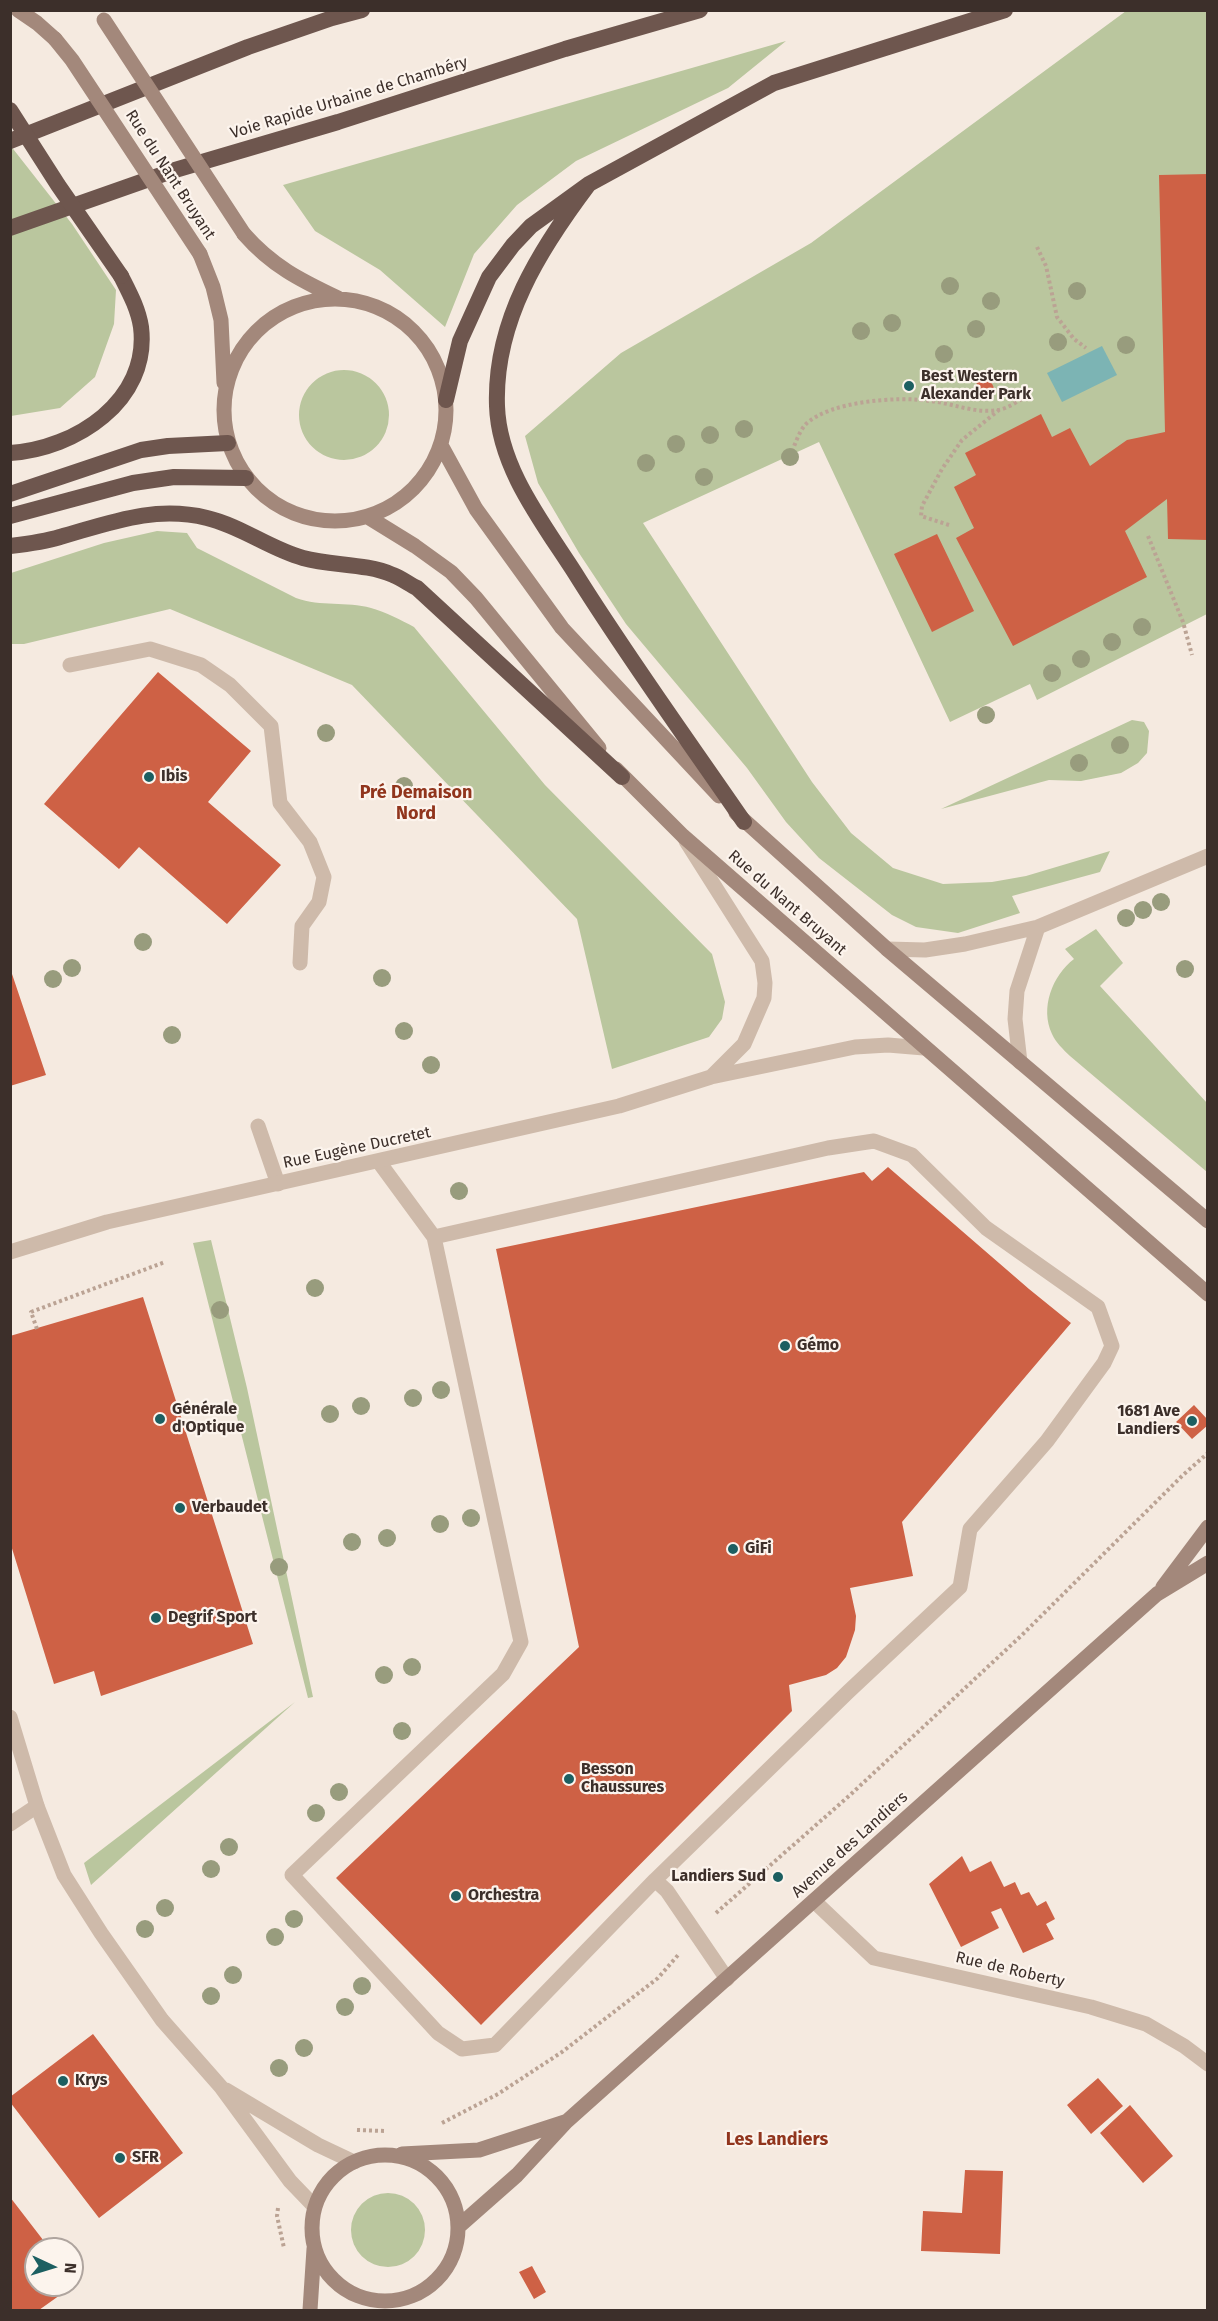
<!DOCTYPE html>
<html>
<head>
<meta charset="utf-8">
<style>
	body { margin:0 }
	#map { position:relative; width:1218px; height:2321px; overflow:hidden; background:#f5eae0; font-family:"Fira Sans",sans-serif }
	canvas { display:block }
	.frame { position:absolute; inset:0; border:12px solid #3c2f2a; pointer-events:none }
	.north { position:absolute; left:24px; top:2237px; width:60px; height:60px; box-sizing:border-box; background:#fcf4ed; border:2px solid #afa59f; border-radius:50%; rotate:94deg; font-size:16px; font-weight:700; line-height:24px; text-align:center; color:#3c2f2a }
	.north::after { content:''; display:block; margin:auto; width:21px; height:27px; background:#1c5f61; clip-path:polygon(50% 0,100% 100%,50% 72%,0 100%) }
</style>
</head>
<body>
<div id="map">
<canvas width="1218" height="2321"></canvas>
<div class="frame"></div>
<div class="north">N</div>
</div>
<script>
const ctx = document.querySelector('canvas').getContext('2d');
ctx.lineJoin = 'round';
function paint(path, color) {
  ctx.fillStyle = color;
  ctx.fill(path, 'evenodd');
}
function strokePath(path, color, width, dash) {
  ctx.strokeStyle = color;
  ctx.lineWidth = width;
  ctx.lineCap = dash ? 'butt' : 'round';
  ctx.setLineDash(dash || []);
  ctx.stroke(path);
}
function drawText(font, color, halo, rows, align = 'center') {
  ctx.font = font + ' "Fira Sans",sans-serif';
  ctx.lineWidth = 4.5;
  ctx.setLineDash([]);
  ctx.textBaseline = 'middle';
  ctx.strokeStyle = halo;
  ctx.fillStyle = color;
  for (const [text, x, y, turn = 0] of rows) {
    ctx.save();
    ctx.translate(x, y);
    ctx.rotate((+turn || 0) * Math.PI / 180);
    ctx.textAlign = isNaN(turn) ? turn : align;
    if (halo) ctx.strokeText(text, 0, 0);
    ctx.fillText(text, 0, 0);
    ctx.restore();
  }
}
paint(new Path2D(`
	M1126,11H1207V614L1037,700L1030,684L950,722L819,442L643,523L812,782L851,833L893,868L943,884L992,882L1026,876L1110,851L1100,872L1012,896L1020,913L958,933L916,927L892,915L819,858L786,822L747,768L626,624L579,553L538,483L525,436L621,353L811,243Z
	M786,41L728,88L576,161L517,205L474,254L445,327L380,270L315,231L283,185Z
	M10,145L72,224L116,290L114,324L95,377L60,408L11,416Z
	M299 415a45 45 0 1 1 90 0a45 45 0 1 1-90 0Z
	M157,531L187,533L197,548L296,598C321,607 346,601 371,608C386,612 401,620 414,627L545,785L712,954L725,1002L722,1019L709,1037L612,1069L577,919L352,685L170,609L24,644H11V573L104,543Z
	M1132,720L1144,722L1149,731L1147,753L1138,763L1121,773L1081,781L1049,780L941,809Z
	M1096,929L1123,963L1100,986L1207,1103V1172L1070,1056C1063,1049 1056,1043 1052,1034C1040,1008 1052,976 1074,959L1065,949Z
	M211,1240L247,1388L313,1697L308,1698L193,1243Z
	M295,1702L91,1885L84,1863Z
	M351 2230a37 37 0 1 1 74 0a37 37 0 1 1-74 0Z`), '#bac69e');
paint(new Path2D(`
	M1102,346L1117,375L1062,402L1047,373Z`), '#7cb4b4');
paint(new Path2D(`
	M1208,174V540L1168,539L1167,499L1125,531L1147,577L1013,646L956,538L974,528L954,487L976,475L965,453L1041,414L1052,437L1070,428L1090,466L1127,440L1165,432L1159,175Z
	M988,375L994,388L981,392L975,380Z
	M937,534L974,611L932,632L894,554Z
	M158,672L251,751L208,802L281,865L227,924L139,847L119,869L44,804Z
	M10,968L46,1075L10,1086Z
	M888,1167L1029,1289L1071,1323L902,1522L913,1576L850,1588L856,1616L855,1630L846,1657L837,1668L826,1675L789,1685L792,1711L481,2025L336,1878L579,1647L496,1249L864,1172L872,1181Z
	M143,1297L253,1644L101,1696L94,1671L54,1684L10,1542V1336Z
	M1194,1405L1208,1420V1425L1192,1439L1176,1422Z
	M962,1856L970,1872L991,1861L1004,1887L1015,1882L1021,1895L1029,1892L1037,1906L1046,1901L1055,1919L1046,1924L1054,1939L1023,1953L1001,1908L991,1912L999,1928L961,1947L929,1884Z
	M93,2034L183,2153L99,2218L10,2102V2097Z
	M1098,2078L1123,2106L1091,2134L1067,2105Z
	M1130,2105L1173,2156L1143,2183L1100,2133Z
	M965,2170L1003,2171L1000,2254L921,2251L923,2211L962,2213Z
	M10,2197L50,2249H36V2285H72V2277L77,2283L39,2310H10Z
	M532,2266L546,2292L534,2299L519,2272Z`), '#ce6145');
strokePath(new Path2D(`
	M1037,247L1046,266L1057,317L1074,339L1086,348
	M790,457C794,447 799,431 806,424C830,401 899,396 930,401C952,403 975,414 998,410C1007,409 1018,401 1027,396
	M949,525L921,516L922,506L942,469L962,440L999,410
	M1148,536L1183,622L1192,655
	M37,1329L31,1312L165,1262
	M1208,1346V1348
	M716,1913L849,1796L1022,1635L1183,1475L1208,1453
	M442,2123L498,2094L562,2052L658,1978L679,1954
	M357,2130L385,2131
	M278,2208L277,2216L284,2248`), '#bba394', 4, [3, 3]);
strokePath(new Path2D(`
	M70,665L150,649L201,665L230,685L271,726L280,803L310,842L324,877L319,902L302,926L300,963
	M258,1126L278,1184
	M379,1162L434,1237L521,1642L503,1674L292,1875L438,2033L462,2049L495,2045L655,1880L667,1891L727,1979
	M434,1237L828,1148L874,1141L912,1155L986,1228L1098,1307L1112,1346L1104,1363L1047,1441L970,1529L960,1587L848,1692L655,1880
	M10,1824L37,1806`), '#cebaaa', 15);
strokePath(new Path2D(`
	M686,841L762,961L765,983L764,998L744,1044L711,1077
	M887,949L925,950L965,944L1038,927L1208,856
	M1020,1062L1015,1019L1017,991L1038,927
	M10,1252L107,1222L619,1106L711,1077L855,1047L888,1045L924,1048
	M10,1717L37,1806L64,1875L101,1933L162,2020L221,2087L290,2181L314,2206
	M226,2090L318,2145L354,2162`), '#cebaaa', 15);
strokePath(new Path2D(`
	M814,1901L874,1958L1091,2007L1146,2024L1184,2046L1208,2064`), '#cebaaa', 15);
strokePath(new Path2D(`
	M18,10L37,23L55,39
	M244,234C272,266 300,280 338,298
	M200,254L213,287L221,320L224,383
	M224 410a111 111 0 1 1 222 0a111 111 0 1 1-222 0Z
	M441,445L476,509L562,628L719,796
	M368,517L415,546L451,572L476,598L599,748
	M616,769L683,836L1208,1294
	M736,813L887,949L1208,1221
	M1163,1587L1208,1527
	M402,2154L479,2150L565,2122
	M312 2228a73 73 0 1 1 146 0a73 73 0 1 1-146 0Z
	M458,2227L517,2175L566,2122L1157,1594L1208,1563
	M310,2310L314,2249`), '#a3887b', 15);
strokePath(new Path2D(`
	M10,141L248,47L332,18L362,10
	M589,184C540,249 494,321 497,406C499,468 543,523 575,573C628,658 687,739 744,822
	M10,228L175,170L338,122L565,49L700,10
	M446,400L460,341L489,277L513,245L531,226L589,184L774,83L1005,10
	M10,453C75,449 150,401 141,327C138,308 129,292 121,276
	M10,494L141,450L168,446L228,443
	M10,516L133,483L174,477L246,478
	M10,546C27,544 44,542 60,537C110,523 154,505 207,518C241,526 270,549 303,558C332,566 365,563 393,575C401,578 409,584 417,588L622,777`), '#6e564e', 16);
strokePath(new Path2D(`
	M104,20L244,234
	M55,39L72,60L200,254`), '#a3887b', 15);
strokePath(new Path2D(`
	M10,110L58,185L121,276`), '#6e564e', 16);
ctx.fillStyle = '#989c7d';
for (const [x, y] of [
	[950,286],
	[1077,291],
	[991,301],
	[892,323],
	[976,329],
	[861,331],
	[1058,342],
	[1126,345],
	[944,354],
	[744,429],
	[710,435],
	[676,444],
	[790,457],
	[646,463],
	[704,477],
	[1142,627],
	[1112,642],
	[1081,659],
	[1052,673],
	[986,715],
	[326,733],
	[1120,745],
	[1079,763],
	[404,786],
	[1161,902],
	[1143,910],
	[1126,918],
	[143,942],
	[72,968],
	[1185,969],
	[382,978],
	[53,979],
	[404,1031],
	[172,1035],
	[431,1065],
	[459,1191],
	[315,1288],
	[220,1310],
	[441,1390],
	[413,1398],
	[361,1406],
	[330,1414],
	[471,1518],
	[440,1524],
	[387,1538],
	[352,1542],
	[279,1567],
	[412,1667],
	[384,1675],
	[402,1731],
	[339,1792],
	[316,1813],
	[229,1847],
	[211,1869],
	[165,1908],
	[294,1919],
	[145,1929],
	[275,1937],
	[233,1975],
	[362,1986],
	[211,1996],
	[345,2007],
	[304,2048],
	[279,2068]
]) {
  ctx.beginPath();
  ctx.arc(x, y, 9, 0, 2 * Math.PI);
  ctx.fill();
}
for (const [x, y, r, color] of [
	[909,386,6,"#1c5f61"],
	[149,777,6,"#1c5f61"],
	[785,1346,6,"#1c5f61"],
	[160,1419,6,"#1c5f61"],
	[1192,1421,6,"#1c5f61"],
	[180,1508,6,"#1c5f61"],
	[733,1549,6,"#1c5f61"],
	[156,1618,6,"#1c5f61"],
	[569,1779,6,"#1c5f61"],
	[778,1877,6,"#1c5f61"],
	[456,1896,6,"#1c5f61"],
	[63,2081,6,"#1c5f61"],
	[120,2158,6,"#1c5f61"]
]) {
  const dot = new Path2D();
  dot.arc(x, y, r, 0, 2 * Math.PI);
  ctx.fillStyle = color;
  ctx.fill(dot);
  strokePath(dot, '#fcf4ed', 2);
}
drawText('16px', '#3c2f2a', '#fcf4ed', [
	["Voie Rapide Urbaine de Chambéry",349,98,-17],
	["Rue du Nant Bruyant",170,175,57],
	["Rue du Nant Bruyant",787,903,41],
	["Rue Eugène Ducretet",357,1148,-12],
	["Avenue des Landiers",850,1845,-42],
	["Rue de Roberty",1010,1970,13]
]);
drawText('bold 16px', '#3c2f2a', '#fcf4ed', [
	["Best Western",921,377],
	["Alexander Park",921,395],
	["Ibis",161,777],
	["Gémo",797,1346],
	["Générale",172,1410],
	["d'Optique",172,1428],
	["1681 Ave",1180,1412,"right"],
	["Landiers",1180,1430,"right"],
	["Verbaudet",192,1508],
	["GiFi",745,1549],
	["Degrif Sport",168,1618],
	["Besson",581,1770],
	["Chaussures",581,1788],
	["Landiers Sud",766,1877,"right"],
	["Orchestra",468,1896],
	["Krys",75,2081],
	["SFR",132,2158]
], 'left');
drawText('bold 18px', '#91351d', '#fcf4ed', [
	["Pré Demaison",416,793],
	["Nord",416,814],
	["Les Landiers",777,2140]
]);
</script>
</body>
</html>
